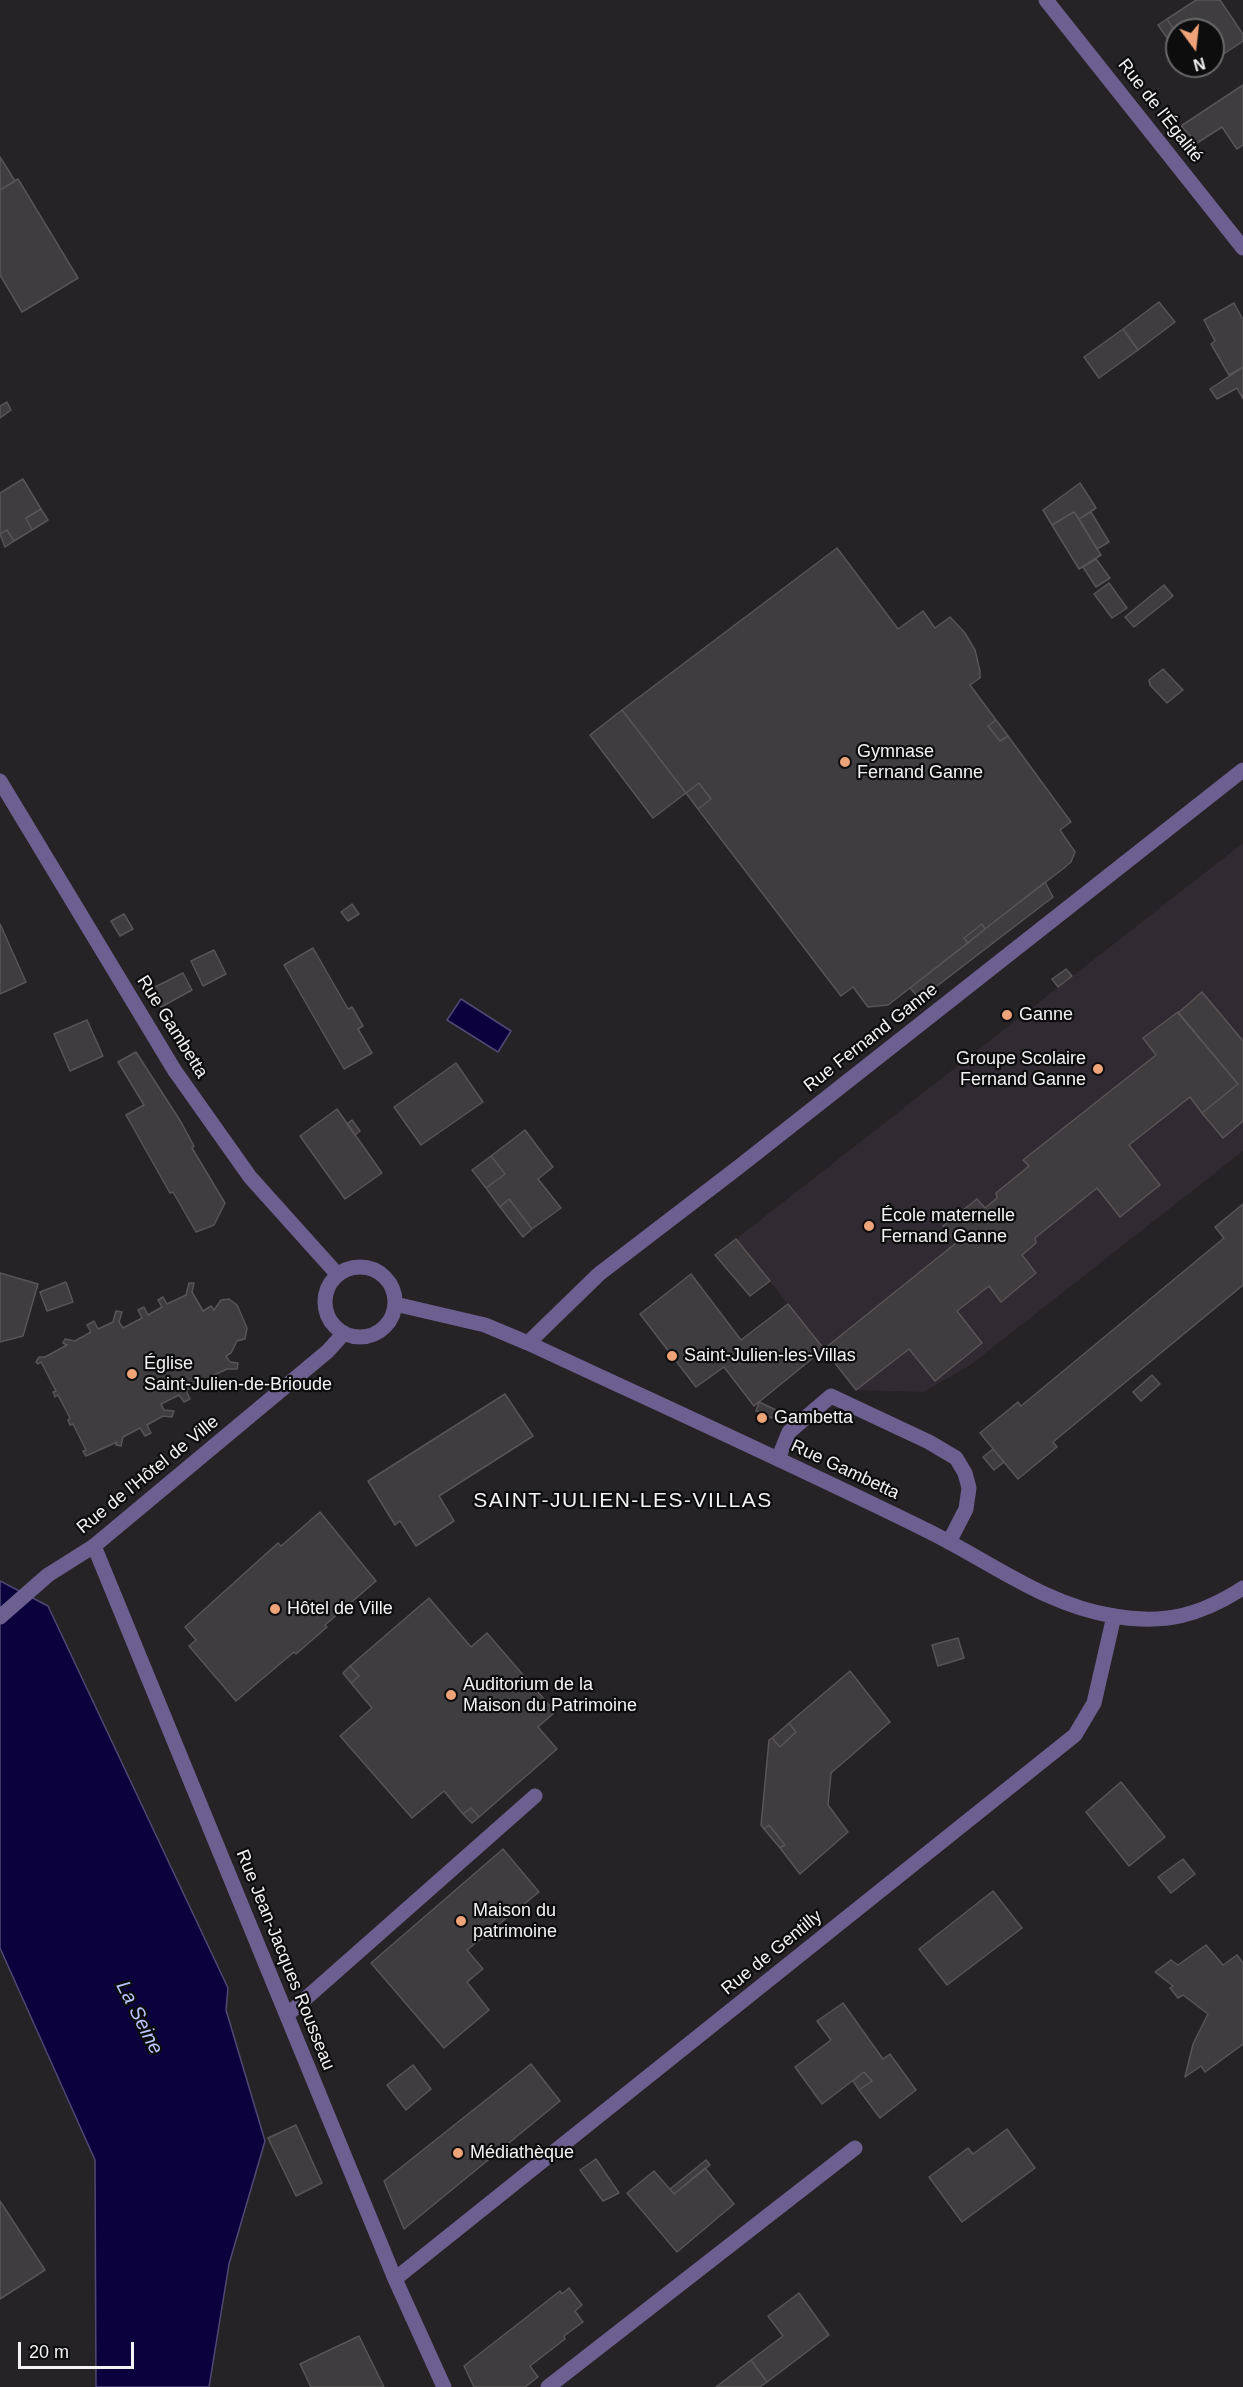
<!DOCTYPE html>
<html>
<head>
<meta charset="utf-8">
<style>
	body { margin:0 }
	#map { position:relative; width:1243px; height:2387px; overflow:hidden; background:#252326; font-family:Helvetica,sans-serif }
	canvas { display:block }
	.north { position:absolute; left:1165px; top:18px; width:60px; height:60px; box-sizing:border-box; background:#0d0d0e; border:2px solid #69696a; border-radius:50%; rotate:165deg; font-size:16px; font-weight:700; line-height:24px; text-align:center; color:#f3f2f4 }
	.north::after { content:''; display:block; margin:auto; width:21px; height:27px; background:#efa378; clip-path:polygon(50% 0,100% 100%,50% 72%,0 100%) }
	.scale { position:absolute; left:18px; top:2342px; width:116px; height:27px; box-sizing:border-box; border:3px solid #f3f2f4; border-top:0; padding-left:8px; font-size:18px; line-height:21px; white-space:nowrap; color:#f3f2f4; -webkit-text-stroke:4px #0d0d0e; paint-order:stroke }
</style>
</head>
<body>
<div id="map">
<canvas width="1243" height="2387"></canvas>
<div class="north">N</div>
<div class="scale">20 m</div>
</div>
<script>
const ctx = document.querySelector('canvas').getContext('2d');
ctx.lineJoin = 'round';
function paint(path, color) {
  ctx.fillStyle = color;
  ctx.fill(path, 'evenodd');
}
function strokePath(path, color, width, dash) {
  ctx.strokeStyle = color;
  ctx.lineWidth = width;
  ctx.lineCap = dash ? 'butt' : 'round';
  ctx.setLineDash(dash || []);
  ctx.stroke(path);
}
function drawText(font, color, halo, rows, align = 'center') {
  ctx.font = font + ' Helvetica,sans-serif';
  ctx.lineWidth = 4.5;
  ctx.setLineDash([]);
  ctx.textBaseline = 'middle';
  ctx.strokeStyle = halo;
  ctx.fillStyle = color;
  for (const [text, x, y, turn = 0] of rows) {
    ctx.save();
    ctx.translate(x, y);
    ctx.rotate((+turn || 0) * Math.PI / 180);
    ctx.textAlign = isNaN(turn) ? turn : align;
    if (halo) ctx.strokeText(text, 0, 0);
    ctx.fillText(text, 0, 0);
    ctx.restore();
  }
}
paint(new Path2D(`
	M1243,843V1151L969,1366L923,1392L856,1390L736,1239Z`), '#302b33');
const water = new Path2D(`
	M461,999L511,1031L498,1052L447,1020Z
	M0,1581L48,1606L228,1988L226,2010L265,2141L229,2264L209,2387H96L95,2160L0,1948Z`);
paint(water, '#0a013d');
strokePath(water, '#504974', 1.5);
const building = new Path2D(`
	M1196,0H1220L1243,34V41L1213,61V30H1177V35L1167,19Z
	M1167,19L1177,35V52L1158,25Z
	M1187,66H1206L1193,75Z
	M1243,85V145L1237,149L1222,127L1197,143L1181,126Z
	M0,157L15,181L0,190Z
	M18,179L78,278L22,312L0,275V190Z
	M1159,302L1175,322L1138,350L1123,329Z
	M1234,303L1243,320V367L1229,375L1211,344L1215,341L1204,320Z
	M1123,329L1138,350L1099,378L1084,357Z
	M1243,367V399L1237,388L1217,399L1210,389Z
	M7,402L11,410L0,418V406Z
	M23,479L41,509L26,518L32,530L14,541L7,530L0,534V493Z
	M1080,483L1096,508L1079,519L1074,512L1052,525L1043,510Z
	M41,509L48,520L32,530L26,518Z
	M1074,512L1101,555L1079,569L1052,525Z
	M1091,512L1109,542L1097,549L1079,519Z
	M7,530L14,541L5,547L0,534Z
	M837,548L898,629L923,611L935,628L950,617L965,633L975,650L980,671V678L970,685L996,720L988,726L1000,741L1008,736L1071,822L1060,830L1075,852L1071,862L1064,868L985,929L982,924L964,938L968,943L888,1005L868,1007L853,987L841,996L698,809L711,799L699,783L686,793L622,710Z
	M1096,559L1110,578L1096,587L1083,567Z
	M1109,583L1127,608L1112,618L1094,594Z
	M1164,585L1173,596L1134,627L1125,617Z
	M1163,669L1183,690L1167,703L1150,685L1149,680Z
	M622,710L686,793L653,818L590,735Z
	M996,720L1008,736L1000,741L988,726Z
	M699,783L711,799L698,809L686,793Z
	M1045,882L1053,897L920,999L910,988Z
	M352,904L359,914L348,921L341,912Z
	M124,914L133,929L120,936L111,921Z
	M0,924L26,982L0,994Z
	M982,924L985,929L968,943L964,938Z
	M313,948L348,1009L352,1007L363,1026L358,1029L372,1053L344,1069L284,965Z
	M214,950L226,974L203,986L191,961Z
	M1066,969L1072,976L1058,987L1052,979Z
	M183,973L192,990L161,1007L151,989Z
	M1202,992L1243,1041V1121L1223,1138L1202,1113L1238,1084L1178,1013Z
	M1178,1012L1238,1084L1202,1113L1190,1097L1129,1145L1160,1185L1120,1217L1097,1188L1035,1238L1036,1243L1022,1255L1036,1273L1001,1302L989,1286L957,1311L982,1343L935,1381L909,1349L856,1390L824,1349L956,1243L943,1226L977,1199L985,1208L997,1198L996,1193L1029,1166L1023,1160L1156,1055L1143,1038Z
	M87,1020L103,1056L70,1071L54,1034Z
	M136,1052L181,1122L194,1146L192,1148L225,1203L214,1225L196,1232L173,1192L170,1193L126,1115L144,1105L118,1062Z
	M456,1063L483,1102L421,1145L394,1107Z
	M337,1109L382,1173L345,1199L300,1136Z
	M352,1120L360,1131L355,1135L347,1124Z
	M525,1130L553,1167L538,1179L561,1208L532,1229L509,1199L500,1207L486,1188L505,1174L491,1156Z
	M491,1156L505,1174L486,1188L472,1170Z
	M509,1199L532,1229L523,1237L500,1207Z
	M1243,1204V1285L1053,1442L1057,1447L1018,1479L980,1433L1018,1402L1021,1406L1224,1238L1215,1227Z
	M736,1239L770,1281L750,1296L715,1255Z
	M0,1273L38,1284L23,1336L0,1342Z
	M691,1274L741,1340L788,1304L824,1349L754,1406L724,1367L696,1387L640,1314Z
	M66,1282L73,1302L47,1311L40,1292Z
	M189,1283H194L192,1292L203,1311L211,1306L214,1310L221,1300L229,1299L237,1305L247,1328L245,1339L237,1341L231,1353L226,1356L230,1362L238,1363L237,1369H227L208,1378L211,1387L205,1390L202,1383L186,1390L190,1399L184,1402L179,1395L161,1404L164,1410L174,1411L172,1417L163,1416L147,1425L151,1433L145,1436L140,1428L123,1437L121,1446L116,1445L117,1442L86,1456L83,1451L86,1450L73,1424L70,1425L68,1420L70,1418L58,1395L55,1397L53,1392L56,1391L41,1362L38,1364L36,1362L39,1357H45L67,1345L63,1343L65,1339L75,1341L91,1332L87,1325L94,1321L98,1329L113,1322L116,1311L122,1312L119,1322L123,1328L142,1318L138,1310L144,1307L148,1315L162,1307L158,1300L163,1297L167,1304L186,1295Z
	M1152,1375L1160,1384L1141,1401L1133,1392Z
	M505,1394L533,1436L439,1496L454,1521L416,1546L400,1521L395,1525L368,1481Z
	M759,1402L776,1410L772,1418L756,1411Z
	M993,1449L1004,1462L994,1470L983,1457Z
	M320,1512L376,1581L325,1625L327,1627L296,1654L294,1652L236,1701L189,1646L196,1640L185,1627L278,1543L281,1546Z
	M429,1598L471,1647L487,1633L555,1712L538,1727L557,1749L479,1817L471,1808L463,1814L444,1791L412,1818L340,1736L372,1708L351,1683L359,1676L350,1666Z
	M958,1638L964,1658L938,1666L932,1645Z
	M350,1666L359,1676L351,1683L343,1673Z
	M850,1671L890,1722L831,1773L828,1805L848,1832L800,1874L780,1848L785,1845L769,1825L764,1829L761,1825L769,1740L772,1738L780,1747L796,1732L789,1723Z
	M789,1723L796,1732L780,1747L772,1738Z
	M1121,1782L1165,1837L1129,1866L1086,1812Z
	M471,1808L479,1817L472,1823L463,1814Z
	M769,1825L785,1845L780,1848L764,1829Z
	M503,1849L539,1892L467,1950L483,1969L467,1982L489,2010L444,2048L371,1963Z
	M1183,1859L1195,1874L1171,1893L1158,1877Z
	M993,1891L1022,1928L947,1985L919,1949Z
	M1206,1945L1223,1965L1237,1955L1243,1963V2044L1205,2072L1201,2066L1185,2077L1193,2044L1208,2014L1183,1995L1178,1998L1170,1988L1173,1986L1155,1972L1171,1960L1178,1965Z
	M843,2003L883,2059L890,2054L916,2090L880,2118L859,2090L872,2081L864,2072L822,2104L795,2067L831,2040L817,2021Z
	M531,2064L560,2101L404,2229L384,2181Z
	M413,2065L431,2089L406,2110L387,2085Z
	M864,2072L872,2081L859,2090L853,2081Z
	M296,2125L322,2183L296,2196L268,2138Z
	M1007,2129L1035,2168L962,2222L929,2177L968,2148L973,2154Z
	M596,2159L619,2193L603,2201L580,2170Z
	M706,2160L710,2165L674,2194L670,2189Z
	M705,2168L734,2204L677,2252L627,2193L654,2171L674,2194Z
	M0,2201L45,2270L0,2299Z
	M569,2288L582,2305L575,2311L583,2322L564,2336L565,2339L530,2366L538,2377L525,2387H474L464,2366L560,2291L562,2294Z
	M799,2293L829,2335L767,2382L751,2360L783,2336L768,2316Z
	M359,2336L384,2387H311L300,2364Z
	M751,2360L767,2382L760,2387H716Z`);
paint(building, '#3f3d3f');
strokePath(building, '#585457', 1.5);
strokePath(new Path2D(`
	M778,1459L789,1432L831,1396L929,1442L956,1458L965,1473L969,1488L966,1509L949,1542
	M287,2015L535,1796`), '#6c6090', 15);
strokePath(new Path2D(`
	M1046,0L1243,248
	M528,1343L599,1274L740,1166L1243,770
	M94,1546L395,2279L444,2387
	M395,2279L1075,1735L1094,1703L1114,1616
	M548,2387L855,2148`), '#6c6090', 15);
strokePath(new Path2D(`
	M0,781L175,1071L250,1177L338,1275
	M325 1302a35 35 0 1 1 70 0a35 35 0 1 1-70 0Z
	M395,1304L485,1325L528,1343C661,1405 794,1465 926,1530C988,1560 1044,1605 1114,1616C1165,1625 1201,1615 1243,1588
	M0,1617L48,1575L94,1546L328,1351L344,1333`), '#6c6090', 15);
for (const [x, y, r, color] of [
	[845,762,6,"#efa378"],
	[1007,1015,6,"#efa378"],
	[1098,1069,6,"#efa378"],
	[869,1226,6,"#efa378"],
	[672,1356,6,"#efa378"],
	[132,1374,6,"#efa378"],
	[762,1418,6,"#efa378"],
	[275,1609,6,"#efa378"],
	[451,1695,6,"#efa378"],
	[461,1921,6,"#efa378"],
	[458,2153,6,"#efa378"]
]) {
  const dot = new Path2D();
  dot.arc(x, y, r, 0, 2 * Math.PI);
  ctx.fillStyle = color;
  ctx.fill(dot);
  strokePath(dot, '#0d0d0e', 2);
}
drawText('18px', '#f3f2f4', '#0d0d0e', [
	["Rue de l'Égalité",1160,111,52],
	["Rue Gambetta",172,1027,58],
	["Rue Fernand Ganne",871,1038,-38],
	["Rue Gambetta",845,1470,25],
	["Rue de l'Hôtel de Ville",148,1475,-39],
	["Rue de Gentilly",772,1953,-39],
	["Rue Jean-Jacques Rousseau",285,1960,68]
]);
drawText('18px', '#f3f2f4', '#0d0d0e', [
	["Gymnase",857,752],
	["Fernand Ganne",857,773],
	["Ganne",1019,1015],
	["Groupe Scolaire",1086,1059,"right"],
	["Fernand Ganne",1086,1080,"right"],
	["École maternelle",881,1216],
	["Fernand Ganne",881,1237],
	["Saint-Julien-les-Villas",684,1356],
	["Église",144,1364],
	["Saint-Julien-de-Brioude",144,1385],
	["Gambetta",774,1418],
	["Hôtel de Ville",287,1609],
	["Auditorium de la",463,1685],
	["Maison du Patrimoine",463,1706],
	["Maison du",473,1911],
	["patrimoine",473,1932],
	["Médiathèque",470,2153]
], 'left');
drawText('italic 20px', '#bac4fe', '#0d0d0e', [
	["La Seine",139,2018,63]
]);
ctx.letterSpacing = '1.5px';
drawText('21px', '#f3f2f4', '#0d0d0e', [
	["SAINT-JULIEN-LES-VILLAS",623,1501]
]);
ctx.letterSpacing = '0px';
</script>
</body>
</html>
